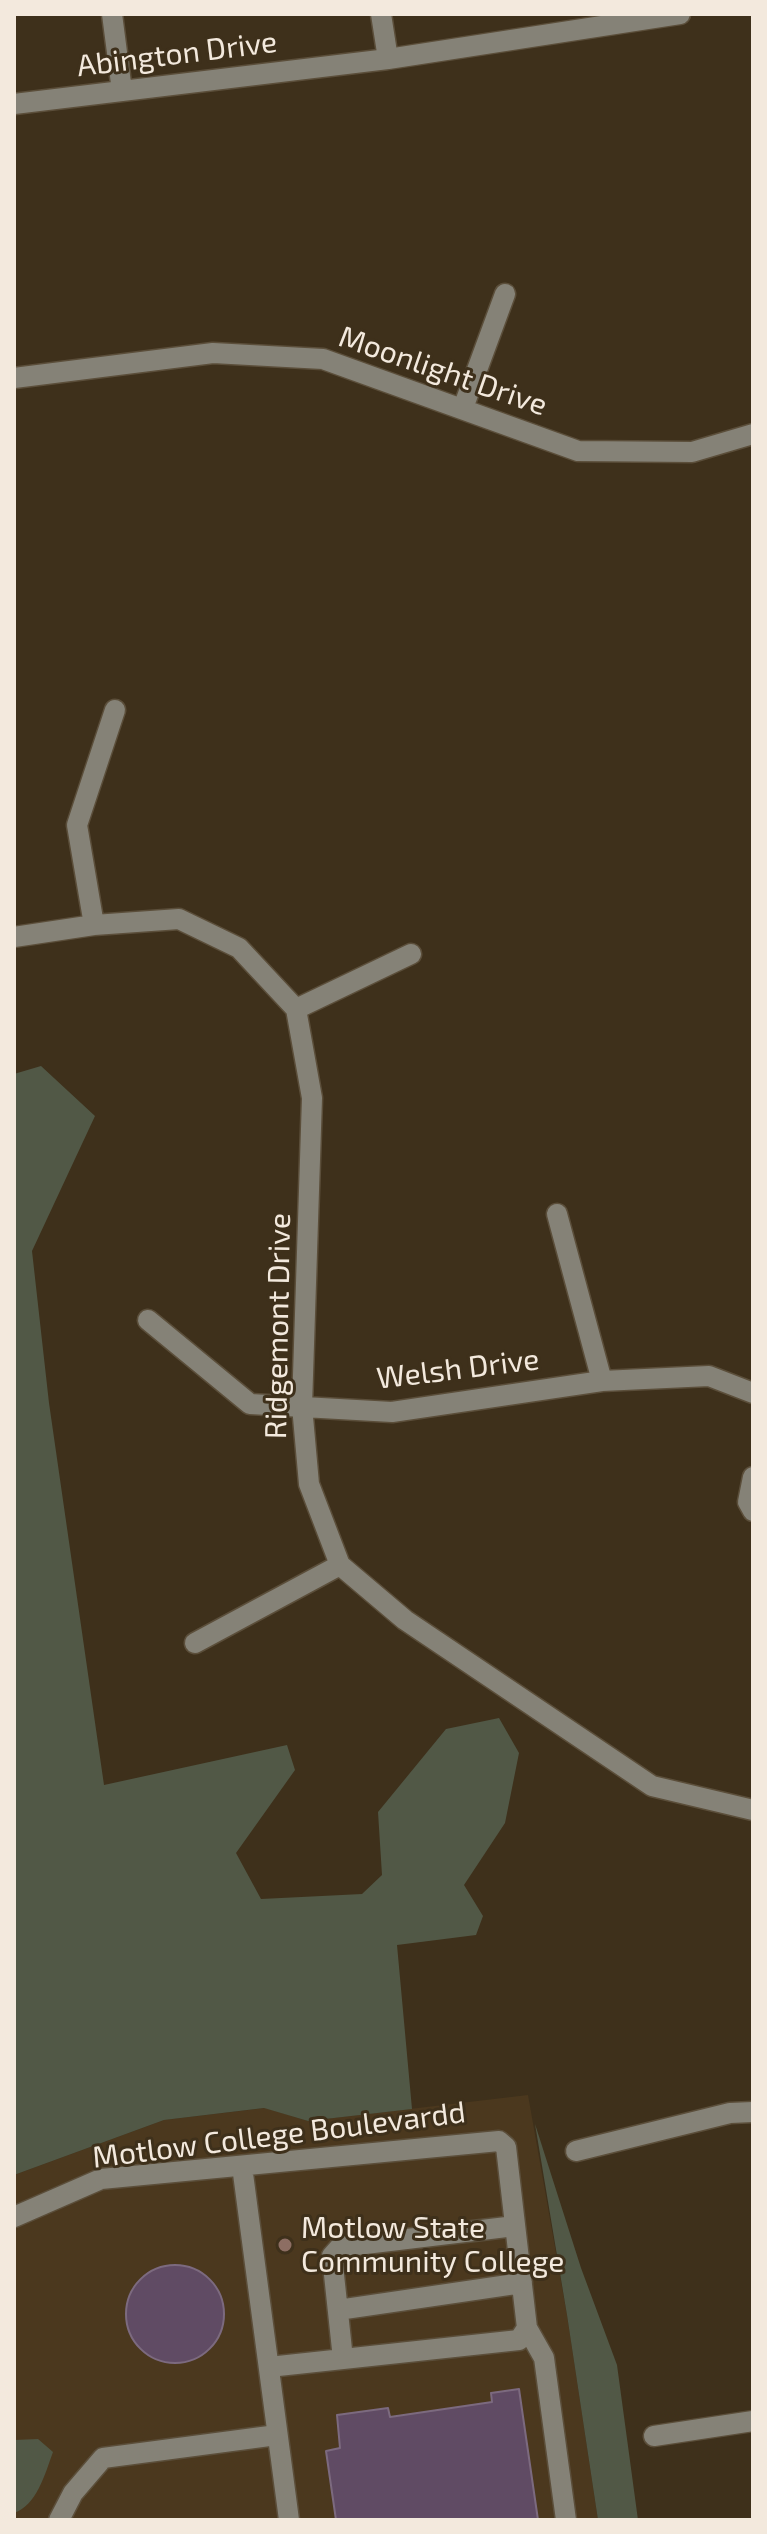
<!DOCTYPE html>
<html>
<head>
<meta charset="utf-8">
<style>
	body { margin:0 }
	#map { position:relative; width:767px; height:2534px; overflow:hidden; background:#3e301b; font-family:"Exo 2",sans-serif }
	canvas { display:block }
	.frame { position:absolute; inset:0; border:16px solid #f3e9dd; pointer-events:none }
</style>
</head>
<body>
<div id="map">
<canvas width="767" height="2534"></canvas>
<div class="frame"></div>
</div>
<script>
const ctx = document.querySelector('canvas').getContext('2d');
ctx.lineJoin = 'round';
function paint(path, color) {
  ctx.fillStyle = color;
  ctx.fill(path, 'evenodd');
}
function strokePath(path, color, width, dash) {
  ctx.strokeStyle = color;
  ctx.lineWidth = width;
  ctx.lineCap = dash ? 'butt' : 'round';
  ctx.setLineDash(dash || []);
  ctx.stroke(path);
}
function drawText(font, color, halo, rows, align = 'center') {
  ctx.font = font + ' "Exo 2",sans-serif';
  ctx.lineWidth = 6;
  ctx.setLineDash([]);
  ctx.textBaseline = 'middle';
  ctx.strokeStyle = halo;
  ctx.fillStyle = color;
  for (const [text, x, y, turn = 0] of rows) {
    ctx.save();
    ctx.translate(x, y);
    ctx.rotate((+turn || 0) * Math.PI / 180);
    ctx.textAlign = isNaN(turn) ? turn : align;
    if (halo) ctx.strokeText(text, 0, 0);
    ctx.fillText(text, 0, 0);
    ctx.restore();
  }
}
paint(new Path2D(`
	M528,2095L567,2315L598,2520H14V2175L164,2120L265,2108L308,2121Z`), '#4b381e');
paint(new Path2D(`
	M41,1066L95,1116L32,1251L49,1403L104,1785L287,1745L295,1770L236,1853L261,1899L362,1894L382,1875L378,1812L446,1729L499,1718L519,1753L505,1823L464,1885L483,1916L476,1935L397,1945L412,2109L308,2121L264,2108L164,2120L14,2175V1074Z
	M535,2124L581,2268L617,2365L638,2520H598L567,2315Z
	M38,2439L53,2452C45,2474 37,2505 14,2513V2440Z`), '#515846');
const building = new Path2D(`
	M126 2314a49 49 0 1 1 98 0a49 49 0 1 1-98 0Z
	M519,2389L538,2520H336L326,2451L340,2448L337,2415L388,2408L390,2417L492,2402L491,2393Z`);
paint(building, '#604b64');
strokePath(building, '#7c6a7f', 2);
const minor = new Path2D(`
	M112,14L122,91
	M381,14L388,59
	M14,104L388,59L680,14
	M14,378L213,353L323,359L578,451L692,452L753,434
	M463,408L505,294
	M94,925L77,825L115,710
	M14,937L94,925L179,919L239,948L296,1009L312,1098L302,1406L309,1484L340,1565L405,1620L652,1786L753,1810
	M296,1009L411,954
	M557,1214L602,1381
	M148,1320L250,1404L392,1412L602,1381L709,1376L753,1393
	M753,1477L748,1502L753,1511
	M195,1643L340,1565
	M576,2151L730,2113L753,2112
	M242,2166L289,2520
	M14,2217L101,2179L499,2141L506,2147L527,2328L519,2340L269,2367
	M338,2310L522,2283
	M527,2328L544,2358L566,2520
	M343,2359L332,2256L340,2247L515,2226
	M654,2436L753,2421
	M59,2520L73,2493L103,2458L277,2435`);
strokePath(minor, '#5b4e3a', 23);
strokePath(minor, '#858277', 20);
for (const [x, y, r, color] of [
	[285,2245,8,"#8d6e63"]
]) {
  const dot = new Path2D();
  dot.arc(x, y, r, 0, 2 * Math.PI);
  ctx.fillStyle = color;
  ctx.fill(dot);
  strokePath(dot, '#3e301b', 3);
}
drawText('30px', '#f3e9dd', '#3e301b', [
	["Abington Drive",177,54,-7],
	["Moonlight Drive",443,371,19],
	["Ridgemont Drive",278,1326,-89],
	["Welsh Drive",458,1369,-7],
	["Motlow College Boulevardd",279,2135,-7]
]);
drawText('30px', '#f3e9dd', '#3e301b', [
	["Motlow State",301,2228],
	["Community College",301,2262]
], 'left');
</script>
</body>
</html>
